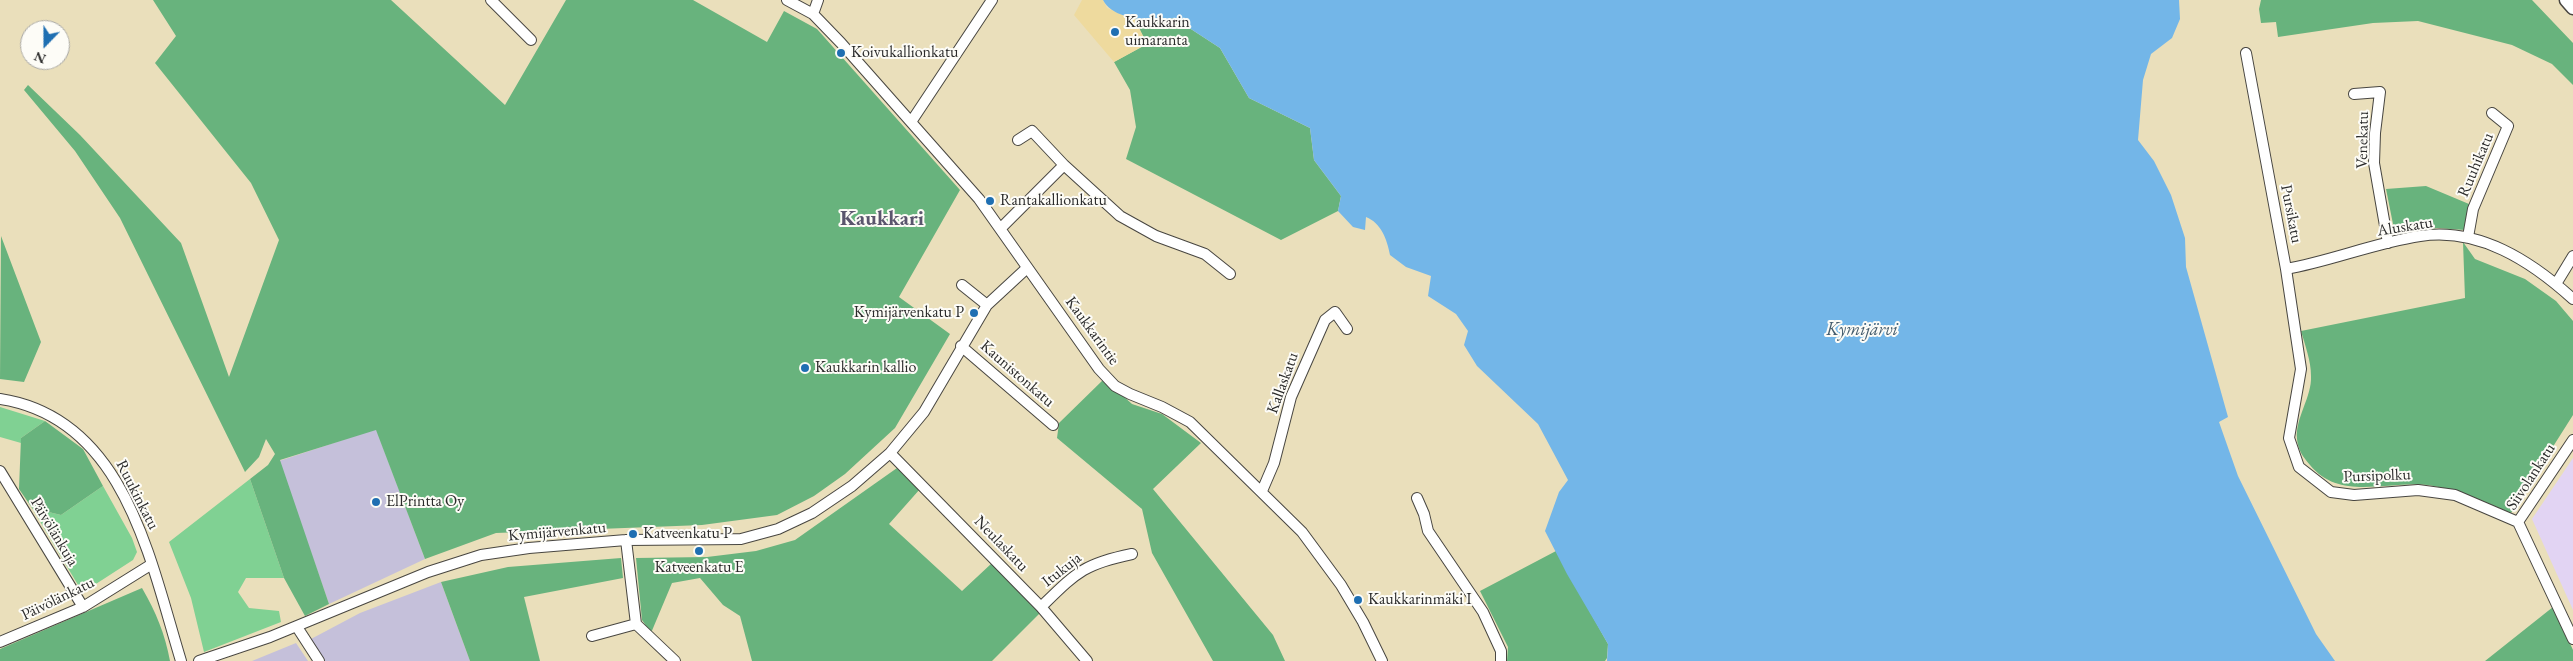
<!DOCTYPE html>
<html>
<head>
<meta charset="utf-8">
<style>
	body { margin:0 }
	#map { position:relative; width:2573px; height:661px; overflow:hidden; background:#eadfbb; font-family:"EB Garamond",serif }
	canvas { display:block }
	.north { position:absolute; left:20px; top:20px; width:50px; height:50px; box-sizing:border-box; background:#fdfcf7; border:1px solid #a9a8a5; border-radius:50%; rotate:202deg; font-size:14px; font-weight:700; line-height:20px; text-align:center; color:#2b2b2b }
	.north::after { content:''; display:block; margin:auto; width:18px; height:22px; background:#1f6fb2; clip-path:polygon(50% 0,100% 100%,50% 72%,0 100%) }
</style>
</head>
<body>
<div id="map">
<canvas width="2573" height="661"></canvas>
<div class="north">N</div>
</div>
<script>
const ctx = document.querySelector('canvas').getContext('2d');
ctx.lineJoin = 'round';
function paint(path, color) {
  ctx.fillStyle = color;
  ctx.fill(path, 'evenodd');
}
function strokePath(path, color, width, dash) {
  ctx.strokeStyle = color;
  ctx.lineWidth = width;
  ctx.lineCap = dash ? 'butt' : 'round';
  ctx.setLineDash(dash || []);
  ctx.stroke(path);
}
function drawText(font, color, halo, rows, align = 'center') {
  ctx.font = font + ' "EB Garamond",serif';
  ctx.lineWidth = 4;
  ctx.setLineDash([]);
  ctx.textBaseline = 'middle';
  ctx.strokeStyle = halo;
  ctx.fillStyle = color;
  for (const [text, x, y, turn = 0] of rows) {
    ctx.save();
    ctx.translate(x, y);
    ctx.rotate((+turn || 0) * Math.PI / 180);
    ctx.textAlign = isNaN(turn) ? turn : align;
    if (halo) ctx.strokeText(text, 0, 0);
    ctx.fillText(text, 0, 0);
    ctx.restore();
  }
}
paint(new Path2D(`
	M2573,458V610L2532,519Z`), '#e2d4f3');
paint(new Path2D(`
	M376,429L425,559L329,604L279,461Z
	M441,582L470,661H325L311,639L360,613Z
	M296,643L308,661H252Z`), '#c5c0da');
paint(new Path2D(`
	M0,407L45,421L21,438V443L0,437Z
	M250,479L284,578H246L238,592L249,608L279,611L281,622L204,652L191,598L169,542Z
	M103,486L132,538L137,552L133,560L85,591L81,590L32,508L61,515Z`), '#80d193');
paint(new Path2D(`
	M153,0H391L505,105L566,0H693L767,42L784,11L817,29L960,190L899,297L950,334L895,428L845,474L814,496L777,515L702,525L496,533L425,559L376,430L280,460L329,604L305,616L284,578L250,479L268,465L275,454L266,439L259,457L245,472L120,218L75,151L24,90L28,85L80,135L181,243L229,377L279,240L251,183L155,63L176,36Z
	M2261,0H2532L2573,43V85L2552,64L2512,45L2418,21L2373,23L2278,37L2276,22L2261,23L2259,9Z
	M1148,18L1162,21L1174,18L1220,48L1249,98L1310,128L1314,160L1341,196L1338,211L1281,240L1126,159L1136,127L1130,90L1114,62L1147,44L1135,20Z
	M2426,186L2469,204L2465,230L2437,228L2395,234L2386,189Z
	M1,236L41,342L24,382L0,379Z
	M2463,242L2475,259L2525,279L2556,301L2573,321V415L2511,513C2484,502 2457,489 2428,485C2388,480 2340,502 2310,465C2303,457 2298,450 2297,439C2295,418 2312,397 2311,376C2311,361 2305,345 2301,331L2465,298Z
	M1104,379L1132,404L1162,414L1201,443L1153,489L1273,635L1285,661H1213L1152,553L1142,509L1057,438L1059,423Z
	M45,421L83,449L103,486L61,515L32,508L19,489L21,438Z
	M897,468L920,489L889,524L962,591L992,563L1041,612L992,661H752L740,616L723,605L700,578L672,583L651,633L642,620L636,558L707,557L756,551L795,540Z
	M1556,551L1608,644L1607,658L1605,661H1507L1508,647L1480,591Z
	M621,558L623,578L524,597L540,661H470L441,582L508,567Z
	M142,588C156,612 165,634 170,661H0V649Z
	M2553,607L2573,650V661H2485Z`), '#68b37d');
paint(new Path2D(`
	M1082,0H1103L1107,8L1135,20L1147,44L1114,62L1074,15Z`), '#eeda9e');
paint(new Path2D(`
	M1103,0H2179L2180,19L2172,38L2151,54L2143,80L2138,140L2154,161L2171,195L2185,238L2186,267L2228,417L2219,422L2238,476L2316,634L2335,661H1607L1608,644L1567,574L1545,531L1559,492L1568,480L1538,424L1477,366L1464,345L1468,331L1456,314L1428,296L1431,276L1406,267L1390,255C1387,239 1381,223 1366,217L1365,230L1353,227L1338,211L1341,196L1314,160L1310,128L1249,98L1220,48L1174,18C1154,22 1114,21 1103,0Z`), '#73b6e8');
const minor = new Path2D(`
	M491,0L531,40
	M787,0L813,14L841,43L979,199L1099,369L1115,386L1130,394L1162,407L1190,422L1302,532L1341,585L1363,622L1382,661
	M813,14L818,0
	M2246,53L2286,269L2301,369L2289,438L2299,467L2331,492L2354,495L2418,490L2455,495L2518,522
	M2354,94L2380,92L2375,133L2374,163L2388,243
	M911,122L992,0
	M1018,140L1032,131L1064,165
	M1001,228L1064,165L1120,216L1156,236L1205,254L1230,274
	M2468,237L2473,209L2508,126L2492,113
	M2286,269C2331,261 2374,243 2420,236C2479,227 2531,261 2573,299
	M2556,284L2573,256
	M962,285L987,305
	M961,346L1053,425
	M0,399C125,418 150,560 181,661
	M890,453L1041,607L1087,661
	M0,471L83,607
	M1262,491L1274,463L1291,397L1325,320L1335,312L1347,329
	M1417,498L1424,514L1428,531L1483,612L1501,651V661
	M2518,522L2573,639
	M2518,522L2573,440
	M626,540L636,624L675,661
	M1041,607C1076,573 1083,564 1132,554
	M297,627L319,661
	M592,636L636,624
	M0,642L83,607L152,564
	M199,661L270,637L428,572L481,555L529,548L626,540L741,539L778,529L812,513L852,486L890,453L924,412L987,305L1027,268`);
const tertiary = new Path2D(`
	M2566,0L2573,8`);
strokePath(minor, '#484641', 12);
strokePath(tertiary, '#484641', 15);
strokePath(minor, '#fff', 10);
strokePath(tertiary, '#fff', 12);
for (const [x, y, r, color] of [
	[1115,32,5,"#1f6fb2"],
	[841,53,5,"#1f6fb2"],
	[990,201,5,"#1f6fb2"],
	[974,313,5,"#1f6fb2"],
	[805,368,5,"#1f6fb2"],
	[376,502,5,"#1f6fb2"],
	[633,534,5,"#1f6fb2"],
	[699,551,5,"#1f6fb2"],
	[1358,600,5,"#1f6fb2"]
]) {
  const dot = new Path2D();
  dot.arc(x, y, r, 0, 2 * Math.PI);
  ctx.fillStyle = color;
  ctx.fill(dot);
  strokePath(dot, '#fdfcf7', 2);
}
drawText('16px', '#2b2b2b', '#fdfcf7', [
	["Kaukkarin",1125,23],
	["uimaranta",1125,41],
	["Koivukallionkatu",851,53],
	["Rantakallionkatu",1000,201],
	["Kymijärvenkatu P",964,313,"right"],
	["Kaukkarin kallio",815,368],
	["ElPrintta Oy",386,502],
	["Katveenkatu P",643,534],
	["Katveenkatu E",699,568,"center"],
	["Kaukkarinmäki I",1368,600]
], 'left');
drawText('16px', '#2b2b2b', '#fdfcf7', [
	["Venekatu",2363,140,-89],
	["Ruuhikatu",2476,165,-67],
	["Pursikatu",2291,214,79],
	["Aluskatu",2405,227,-9],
	["Kaukkarintie",1092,331,54],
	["Kaunistonkatu",1017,374,41],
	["Kallaskatu",1283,383,-70],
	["Pursipolku",2377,476,-2],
	["Siivolankatu",2531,477,-57],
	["Ruukinkatu",137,495,63],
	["Päivölänkuja",54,532,59],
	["Kymijärvenkatu",557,532,-5],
	["Neulaskatu",1001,544,46],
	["Itukuja",1062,570,-38],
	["Päivölänkatu",58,599,-26]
]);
drawText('italic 18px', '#445c6d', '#fdfcf7', [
	["Kymijärvi",1862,330]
]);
drawText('bold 21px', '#5a556d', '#fdfcf7', [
	["Kaukkari",882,219]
]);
</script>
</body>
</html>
